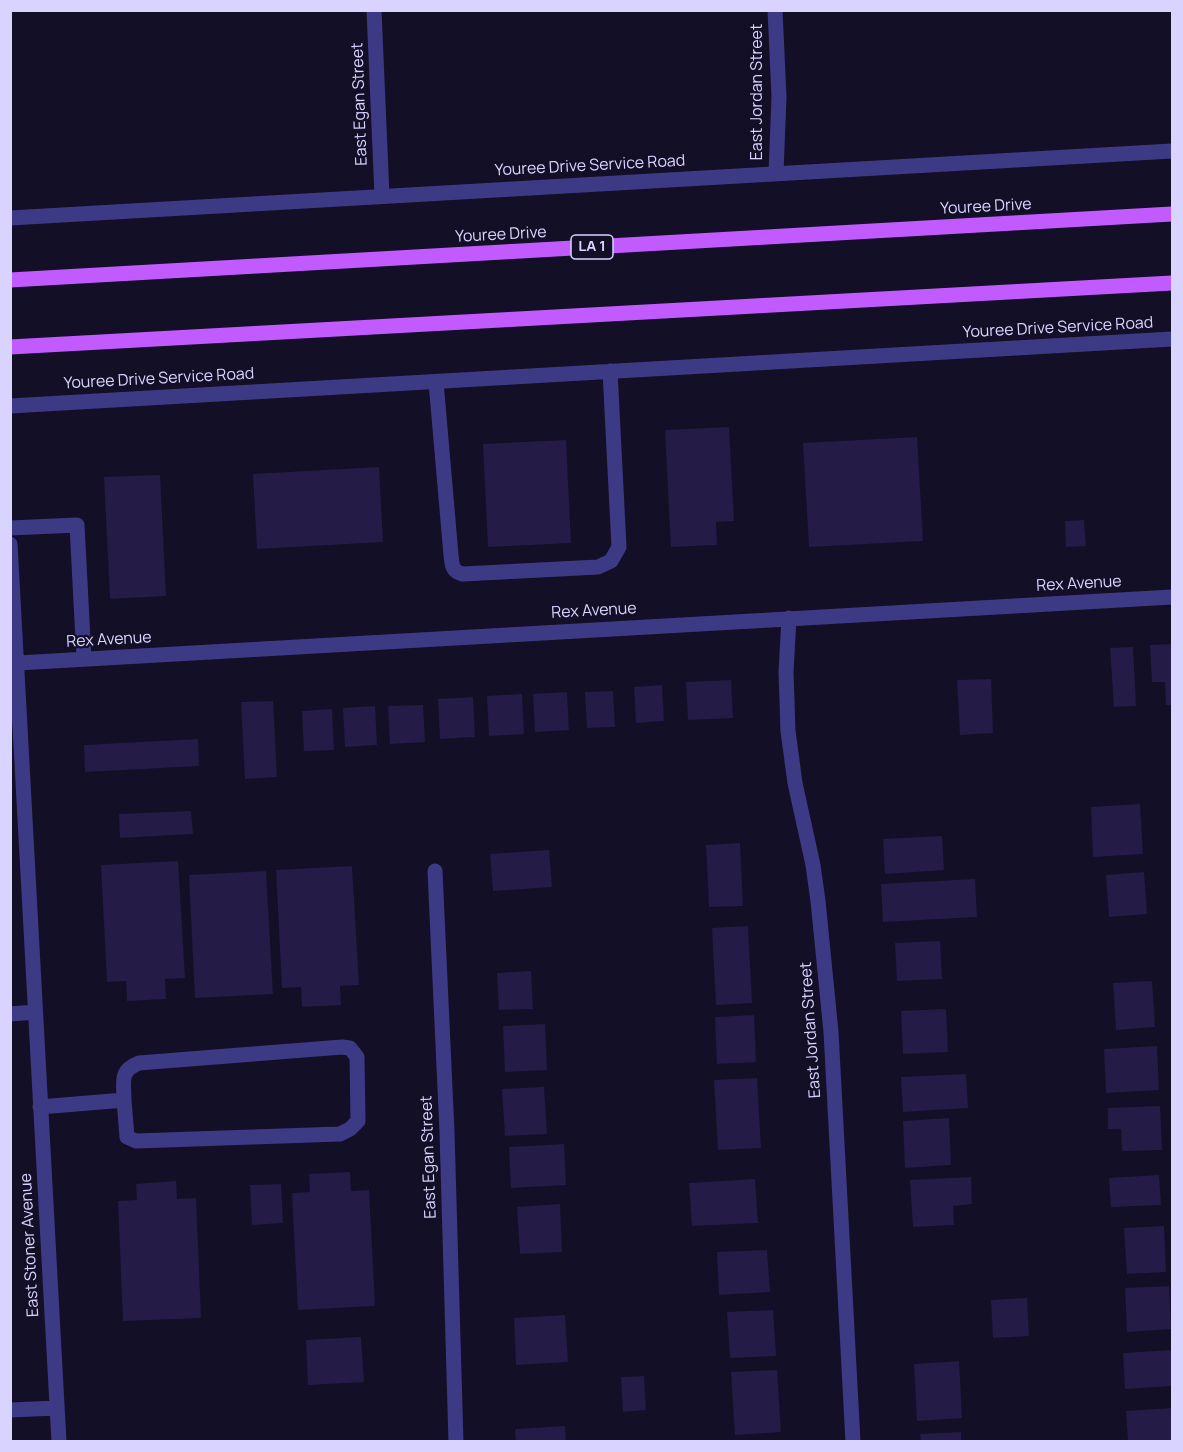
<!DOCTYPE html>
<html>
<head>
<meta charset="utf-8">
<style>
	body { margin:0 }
	#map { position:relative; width:1183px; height:1452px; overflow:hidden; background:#130f26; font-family:Manrope,sans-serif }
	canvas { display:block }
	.frame { position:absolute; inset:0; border:12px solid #d9d4ff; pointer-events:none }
</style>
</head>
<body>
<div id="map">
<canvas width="1183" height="1452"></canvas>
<div class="frame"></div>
</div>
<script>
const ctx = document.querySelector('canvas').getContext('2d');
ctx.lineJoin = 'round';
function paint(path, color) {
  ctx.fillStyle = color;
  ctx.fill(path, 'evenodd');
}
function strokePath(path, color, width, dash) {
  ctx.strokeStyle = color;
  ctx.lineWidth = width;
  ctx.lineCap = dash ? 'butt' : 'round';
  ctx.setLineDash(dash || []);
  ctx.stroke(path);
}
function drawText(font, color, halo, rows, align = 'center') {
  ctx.font = font + ' Manrope,sans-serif';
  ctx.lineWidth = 4.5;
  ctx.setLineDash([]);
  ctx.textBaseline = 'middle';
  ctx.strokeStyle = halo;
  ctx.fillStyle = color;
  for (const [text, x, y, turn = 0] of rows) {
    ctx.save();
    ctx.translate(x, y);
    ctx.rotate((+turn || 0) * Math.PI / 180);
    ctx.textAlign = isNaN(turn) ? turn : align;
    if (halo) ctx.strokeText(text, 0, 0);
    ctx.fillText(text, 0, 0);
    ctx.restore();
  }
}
paint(new Path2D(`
	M729,427L734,521L716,522L717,545L671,547L665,430Z
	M917,437L923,541L809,547L803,443Z
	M566,440L571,543L488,547L483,444Z
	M379,467L383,542L257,549L253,474Z
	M160,475L166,596L110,599L104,477Z
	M1084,520L1086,546L1066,547L1065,521Z
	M1172,644V705H1166L1165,682H1152L1150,645Z
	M1133,647L1136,706L1114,707L1110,648Z
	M991,679L993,733L960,735L957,680Z
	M731,680L733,718L688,720L686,682Z
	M662,685L664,721L636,723L634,687Z
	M613,691L615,727L587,728L585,692Z
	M567,692L569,730L535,732L533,694Z
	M522,694L524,734L489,736L487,696Z
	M473,697L475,737L440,739L438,699Z
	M273,701L277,777L245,779L241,702Z
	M423,705L425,742L390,744L388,706Z
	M375,706L377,745L345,747L343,708Z
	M332,709L334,750L304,751L302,711Z
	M198,739L199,766L85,772L84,745Z
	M1140,804L1143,854L1093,857L1091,807Z
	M191,811L193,834L120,838L119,814Z
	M942,836L944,870L885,874L883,839Z
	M740,843L743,906L709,907L706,845Z
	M549,850L552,887L493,891L490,854Z
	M178,861L185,978L165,979L166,999L127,1001L126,981L107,982L101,865Z
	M352,866L359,985L340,986L341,1005L302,1007L301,987L282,988L276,870Z
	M266,871L273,994L195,998L189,875Z
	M1144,872L1147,914L1109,917L1106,875Z
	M975,879L977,917L883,922L881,884Z
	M748,926L752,1003L716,1005L712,928Z
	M940,941L942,979L897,981L895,943Z
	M531,971L533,1009L499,1010L497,973Z
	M1152,981L1155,1027L1116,1030L1113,983Z
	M946,1009L948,1052L903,1054L901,1011Z
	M754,1015L756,1062L717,1064L715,1017Z
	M545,1024L547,1070L505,1072L503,1026Z
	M1157,1046L1159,1090L1106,1093L1104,1049Z
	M966,1074L968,1108L903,1112L901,1077Z
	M757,1078L761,1148L718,1150L714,1080Z
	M544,1087L547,1134L505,1136L502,1089Z
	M1160,1106L1162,1150L1122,1151L1121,1129H1108V1108Z
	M949,1118L951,1165L905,1168L903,1121Z
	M564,1144L566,1185L511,1188L509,1147Z
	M350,1172L351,1191L369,1190L375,1306L298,1310L292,1193L310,1192L309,1174Z
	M1159,1175L1161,1205L1111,1207L1109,1178Z
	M971,1177L972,1204L953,1206L954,1225L913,1227L910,1180Z
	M755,1179L758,1223L692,1226L689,1183Z
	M176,1181L177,1199L196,1198L201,1318L123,1321L118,1201L137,1200L136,1184Z
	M281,1184L283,1223L252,1225L250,1185Z
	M560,1204L562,1252L520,1254L517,1207Z
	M1164,1226L1166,1272L1127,1274L1124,1228Z
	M767,1250L770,1292L719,1295L717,1252Z
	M1169,1286L1171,1329L1127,1332L1125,1288Z
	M1027,1298L1029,1336L993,1338L991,1300Z
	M773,1310L776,1356L730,1358L727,1312Z
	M565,1315L568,1362L516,1365L514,1318Z
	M361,1337L364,1382L308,1385L306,1340Z
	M1172,1350V1386L1125,1389L1123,1353Z
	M959,1361L962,1418L917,1421L914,1364Z
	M777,1370L781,1432L735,1435L731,1372Z
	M644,1376L646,1410L623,1412L621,1377Z
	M1172,1408V1442H1128L1126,1411Z
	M565,1426L566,1442H516L515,1429Z
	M961,1432V1442H921L920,1434Z`), '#241b47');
strokePath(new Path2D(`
	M374,10L382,196
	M775,10L779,97L776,173
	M10,218L1172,151
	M436,382L451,555C452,565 452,572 463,574L598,567L611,561L619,547L610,371
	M10,406L1172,339
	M10,528L77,525L84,659
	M10,544L59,1442
	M789,618L786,672L788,731L795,783L813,865L818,901L831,1032L853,1442
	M18,663L1172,597
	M435,871L447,1132L456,1442
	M10,1014L35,1012
	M40,1107L124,1100C124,1081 119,1071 139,1063L342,1047L350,1048L357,1057L358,1121L350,1129L340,1134L136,1141L127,1137L124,1100
	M10,1410L57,1408`), '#3d3a85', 15);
strokePath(new Path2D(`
	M10,280L1172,214
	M10,347L1172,283`), '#c25bff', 15);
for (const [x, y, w] of [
	[592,247,42]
]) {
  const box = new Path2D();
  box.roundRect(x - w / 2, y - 12, w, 24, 4.5);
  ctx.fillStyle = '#130f26';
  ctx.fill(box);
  strokePath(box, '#d9d4ff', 1.5);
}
drawText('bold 15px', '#d9d4ff', null, [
	["LA 1",592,247]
]);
drawText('16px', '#d9d4ff', '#130f26', [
	["East Jordan Street",758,92,-90],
	["East Egan Street",360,104,-92],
	["Youree Drive Service Road",590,166,-3],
	["Youree Drive",986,207,-3],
	["Youree Drive",501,235,-3],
	["Youree Drive Service Road",1058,328,-3],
	["Youree Drive Service Road",159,379,-3],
	["Rex Avenue",1079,584,-3],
	["Rex Avenue",594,611,-3],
	["Rex Avenue",109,640,-3],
	["East Jordan Street",811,1030,-94],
	["East Egan Street",429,1157,-92],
	["East Stoner Avenue",30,1245,-93]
]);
</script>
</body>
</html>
